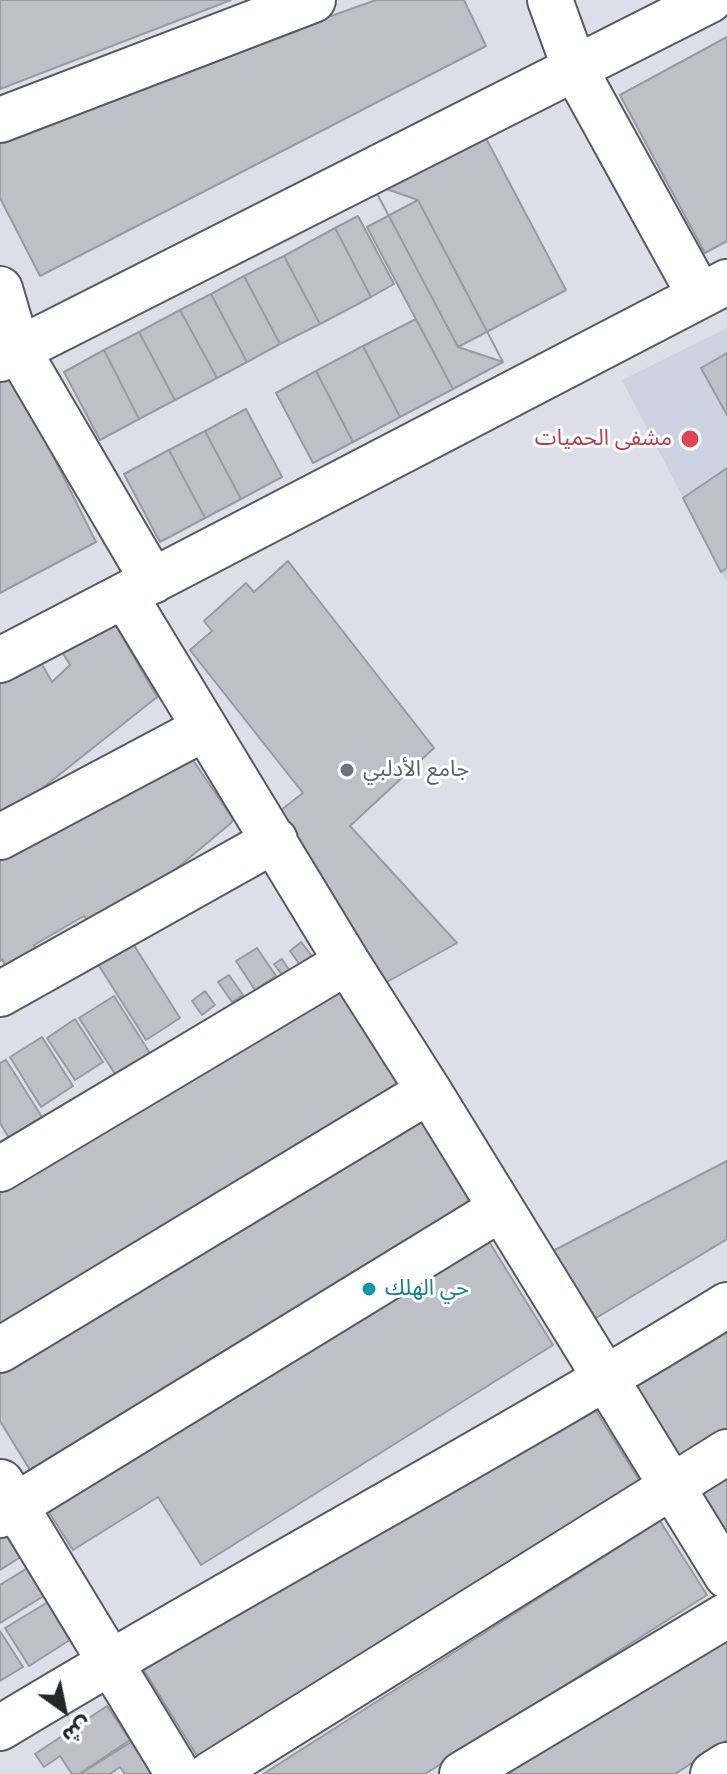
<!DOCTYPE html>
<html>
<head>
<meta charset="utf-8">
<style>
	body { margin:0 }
	#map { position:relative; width:727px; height:1774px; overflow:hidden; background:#dcdfe7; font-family:"Varela Round","Noto Sans Arabic",sans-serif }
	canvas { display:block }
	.north { position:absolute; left:24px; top:1670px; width:80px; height:80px; -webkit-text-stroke:6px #fff; paint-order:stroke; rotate:147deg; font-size:22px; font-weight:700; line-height:32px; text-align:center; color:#252629 }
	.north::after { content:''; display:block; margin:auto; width:28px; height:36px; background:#252629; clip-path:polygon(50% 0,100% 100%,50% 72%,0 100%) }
</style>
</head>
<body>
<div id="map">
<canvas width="727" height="1774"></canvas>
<div class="north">ش</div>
</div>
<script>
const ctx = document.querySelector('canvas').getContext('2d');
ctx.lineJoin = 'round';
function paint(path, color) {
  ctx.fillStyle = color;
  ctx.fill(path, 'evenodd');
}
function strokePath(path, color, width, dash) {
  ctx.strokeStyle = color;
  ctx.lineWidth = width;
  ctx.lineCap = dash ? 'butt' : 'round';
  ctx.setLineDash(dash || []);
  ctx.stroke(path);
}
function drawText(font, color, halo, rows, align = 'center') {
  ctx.font = font + ' "Varela Round","Noto Sans Arabic",sans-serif';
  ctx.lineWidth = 6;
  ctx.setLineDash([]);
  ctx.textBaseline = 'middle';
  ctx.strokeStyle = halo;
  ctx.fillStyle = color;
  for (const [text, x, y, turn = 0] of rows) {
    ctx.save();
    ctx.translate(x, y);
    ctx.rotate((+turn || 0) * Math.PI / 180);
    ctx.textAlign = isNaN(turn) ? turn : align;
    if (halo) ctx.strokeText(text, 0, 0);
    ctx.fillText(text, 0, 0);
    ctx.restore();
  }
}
paint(new Path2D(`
	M727,328V583L622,380Z`), '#cdd2e0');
const building = new Path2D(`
	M0,0H231L0,89Z
	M376,0H464L486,46L40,276L0,198V134Z
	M727,37V241L705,253L620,95Z
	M480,127L566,290L458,347L372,184Z
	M372,184L418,200L503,362L458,347Z
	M418,200L503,362L453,389L367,227Z
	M358,216L394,284L371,297L335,228Z
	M335,228L371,297L320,324L284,256Z
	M284,256L320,324L280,344L244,276Z
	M244,276L280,344L247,362L211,294Z
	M211,294L247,362L217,378L180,310Z
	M180,310L217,378L175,400L139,332Z
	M416,319L453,389L400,417L363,346Z
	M139,332L175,400L139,419L104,350Z
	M363,346L400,417L353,442L316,371Z
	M104,350L139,419L100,440L64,372Z
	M727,353V415L701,368Z
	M8,366L96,542L0,593V370Z
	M316,371L353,442L313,463L276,393Z
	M246,409L282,477L241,499L205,431Z
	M205,431L241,499L205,518L169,450Z
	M169,450L205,518L160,542L124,474Z
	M727,468V568L721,572L683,498Z
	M288,561L434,748L350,826L457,943L385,983L281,810L303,793L190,650L212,631L204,621L246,583L254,592Z
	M108,612L157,697L35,794L0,813V664L35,652L52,682L70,665L58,645Z
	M182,744L233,819L231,823L176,869L93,928L84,916L34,945L39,955L10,974L2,959L0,961V841Z
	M130,939L180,1018L146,1040L96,961Z
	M301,942L312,956L300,965L290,951Z
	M257,948L276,976L255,990L236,961Z
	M282,959L289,970L282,975L274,964Z
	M229,975L243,995L232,1002L218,982Z
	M342,984L408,1094L0,1343V1193Z
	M205,991L215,1005L202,1015L192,1001Z
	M114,996L151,1055L117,1077L79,1018Z
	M75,1019L103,1062L75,1080L47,1038Z
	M42,1037L73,1086L41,1107L10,1057Z
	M6,1060L42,1117L9,1138L0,1123V1063Z
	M417,1110L476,1208L35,1478L0,1421V1364Z
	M727,1161V1239L586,1324L545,1255Z
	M483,1232L553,1345L201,1565L158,1497L73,1550L45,1506Z
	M727,1307V1447L677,1476L616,1373Z
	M584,1392L641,1483L199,1759L142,1667Z
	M727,1469V1557L688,1491Z
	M0,1520L32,1550L0,1570Z
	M660,1521L707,1595L425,1774H263Z
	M34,1564L52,1591L0,1623V1585Z
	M61,1594L84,1631L29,1666L5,1628Z
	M0,1631L23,1667L0,1681Z
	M727,1637V1740L675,1774H482Z
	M107,1706L130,1740L79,1774H72L60,1756L44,1767L35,1754Z
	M131,1742L152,1774H125L120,1767L110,1774H80Z`);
paint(building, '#bec0c8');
strokePath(building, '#979aa1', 2);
const minor = new Path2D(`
	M550,0L575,69L700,296
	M0,120L313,0
	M0,289L18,350L153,581
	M0,359L710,0
	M125,596L347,962L429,1091L727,1576
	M0,660L727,282
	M0,837L205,728
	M0,994L275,840
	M0,1169L347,962
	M0,1350L429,1091
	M1,1482L178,1774
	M0,1515L500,1209
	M0,1728C240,1583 488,1452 727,1305
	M211,1774L727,1452
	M462,1774L727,1615
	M713,1774L727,1765`);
strokePath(minor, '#585a61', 48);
strokePath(minor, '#fff', 44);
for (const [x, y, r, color] of [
	[690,439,10,"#e0444e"],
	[347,770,8,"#6b7280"],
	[369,1289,8,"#0f9aa8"]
]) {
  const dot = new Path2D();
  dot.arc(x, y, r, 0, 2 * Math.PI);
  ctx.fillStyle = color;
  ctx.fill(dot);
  strokePath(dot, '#fff', 3);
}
drawText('22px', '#be3a42', '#fff', [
	["مشفى الحميات",672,439]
], 'right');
drawText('22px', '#5b616d', '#fff', [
	["جامع الأدلبي",363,770]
], 'left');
drawText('22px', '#0d838f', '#fff', [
	["حي الهلك",385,1289]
], 'left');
</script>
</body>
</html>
